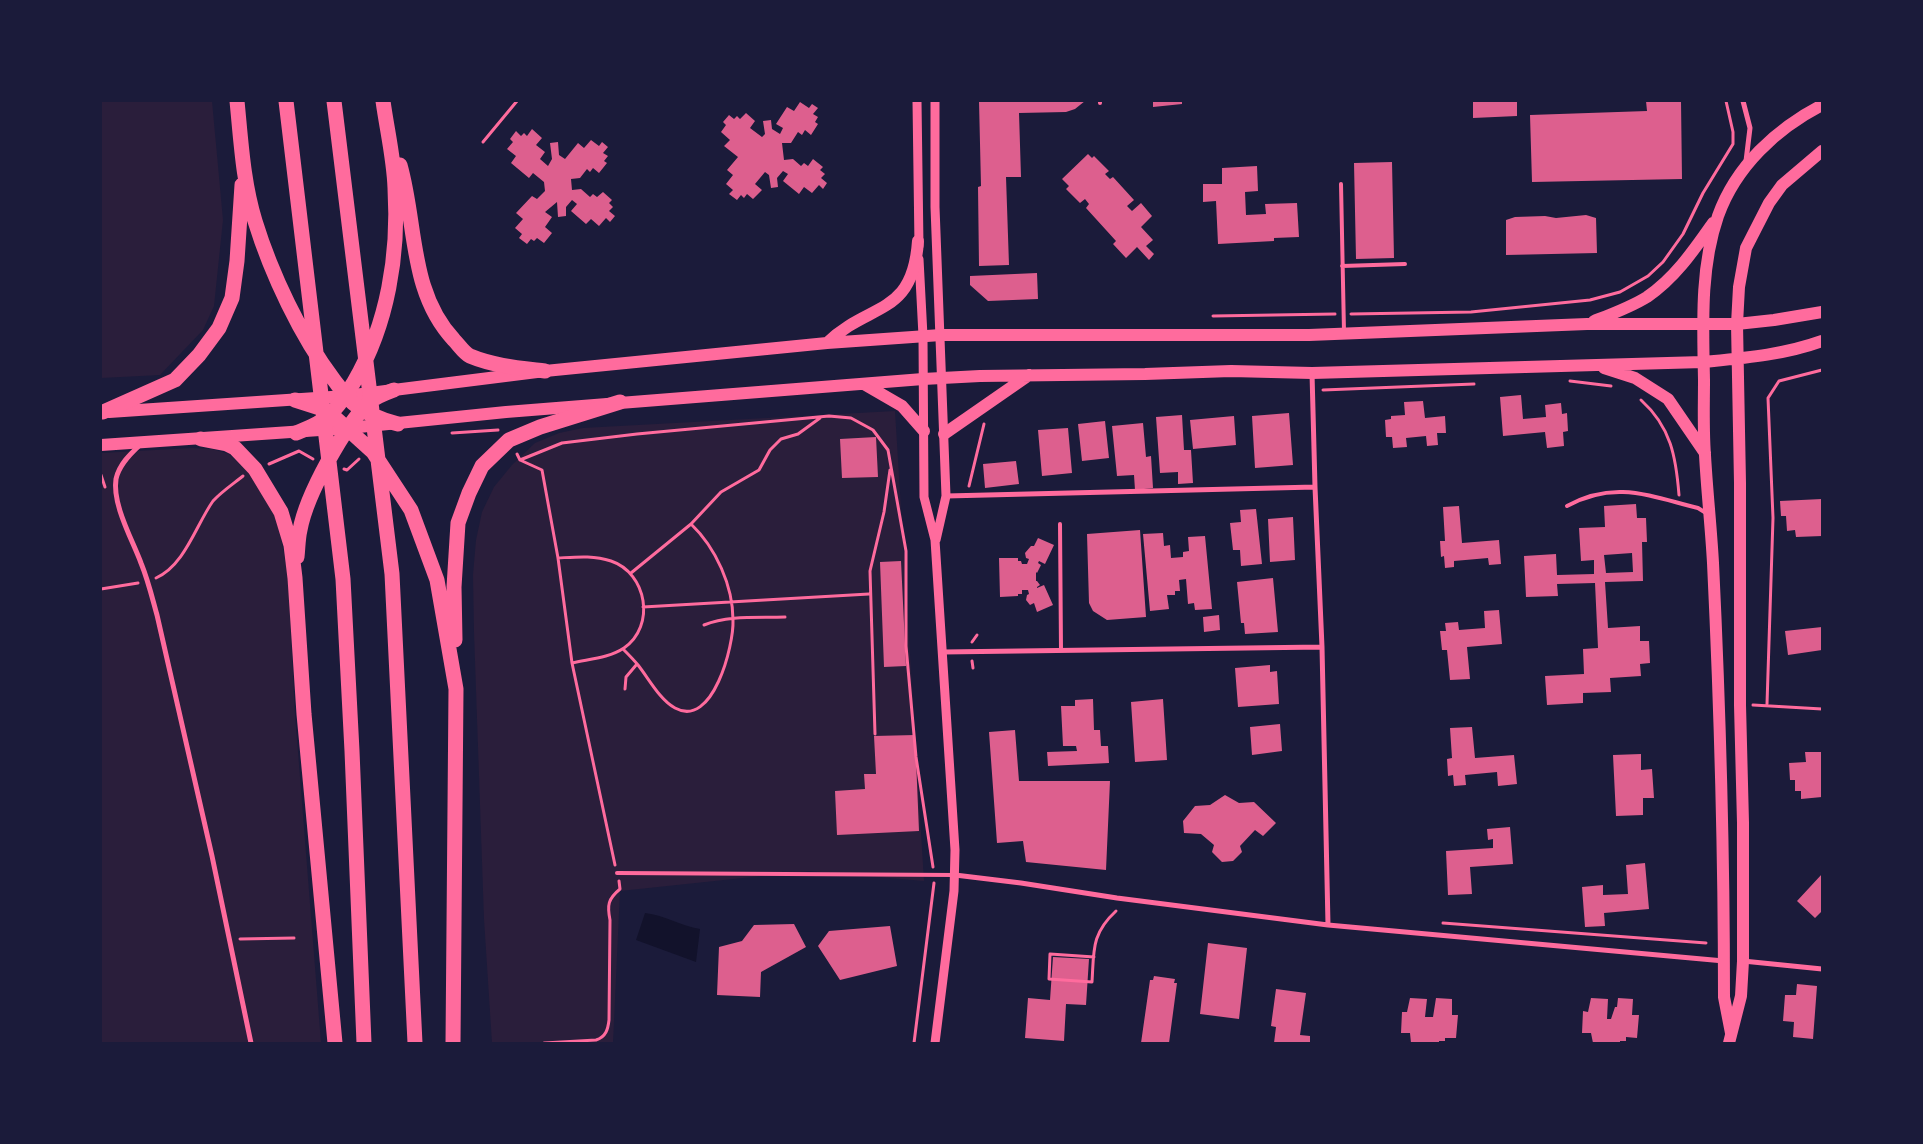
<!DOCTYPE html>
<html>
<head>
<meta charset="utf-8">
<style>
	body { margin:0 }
	#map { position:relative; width:1923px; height:1144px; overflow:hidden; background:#1b1b3a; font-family:Rubik,sans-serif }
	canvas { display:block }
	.frame { position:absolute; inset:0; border:102px solid #1b1b3a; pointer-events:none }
</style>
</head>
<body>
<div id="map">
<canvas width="1923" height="1144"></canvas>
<div class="frame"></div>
</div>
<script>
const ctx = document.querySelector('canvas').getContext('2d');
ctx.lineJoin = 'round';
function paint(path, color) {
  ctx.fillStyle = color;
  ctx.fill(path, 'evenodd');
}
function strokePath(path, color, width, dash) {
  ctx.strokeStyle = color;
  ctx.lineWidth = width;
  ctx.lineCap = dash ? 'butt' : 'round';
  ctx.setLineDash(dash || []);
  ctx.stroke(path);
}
paint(new Path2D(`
	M101,101H212L223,220L214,306L203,330L160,375L101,378Z
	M895,411L924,881L809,871L620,891L613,1043H492L484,919L474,632L473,575L476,540L482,512L494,487L512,465L535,443L559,433L583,428Z
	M191,448L212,449L229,454L248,472L274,513L282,543L288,576L295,714L321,1043H101V453Z`), '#2a1e3b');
paint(new Path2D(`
	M645,913C665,915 681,926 700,929L696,962L636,940Z`), '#12122b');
paint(new Path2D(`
	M979,101H1085L1075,109L1066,112L1019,113L1021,177H1006L1009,265L979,266L978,187L981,186Z
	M1153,101H1182V104L1153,107Z
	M1473,101H1517V116L1473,118Z
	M1646,101H1681L1682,179L1532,182L1530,115L1647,111Z
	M800,102L809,108L812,104L818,108L813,114L818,117L815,122L818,124L811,135L805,130L802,135L798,132L791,143H782L784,160L793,159L801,166L804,163L808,166L813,159L823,167L820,170L825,174L821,178L827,183L823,189L819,185L812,193L804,187L799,194L783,181L788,174L783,171L777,178L778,187L771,188L769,175L765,172L755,184L762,190L753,199L747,194L744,198L741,195L737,200L729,194L733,190L726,184L733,175L727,170L738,157L724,146L730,140L721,132L726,125L723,122L729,115L734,119L737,116L740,119L746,113L755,121L750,128L762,137L765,134L763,121L771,120L772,129L780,134L783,128L776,124L787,107L794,111Z
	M532,129L542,138L536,145L545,152L540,159L548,166L552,159L550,143L558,142L559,155L565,159L578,143L584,148L591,140L599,146L602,142L608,147L603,153L608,156L604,161L607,163L599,173L593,168L590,172L587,169L580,178L571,179L572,190L581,189L590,197L593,194L597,197L603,192L612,200L609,203L613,207L609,211L615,216L610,222L606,218L599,226L591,219L586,224L571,211L577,204L572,200L566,207V216L558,217L557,202L545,212L552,217L545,227L552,233L544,243L537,238L534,241L531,239L527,244L519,238L522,234L515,228L523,219L516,213L532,196L537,199L545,191L544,182L533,173L529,178L511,163L516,156L507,149L513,142L510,139L516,131L521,136L524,133L527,136Z
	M1088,154L1092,158L1094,156L1109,171L1105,174L1110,179L1113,177L1134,200L1127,206L1132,211L1141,203L1152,216L1141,227L1153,240L1146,246L1154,254L1149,260L1137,247L1126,258L1113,244L1116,241L1086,208L1089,204L1085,199L1080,203L1066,189L1069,186L1062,179Z
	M1392,162L1394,258L1356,259L1354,163Z
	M1257,166L1258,191L1245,192L1246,215L1266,214L1265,204L1297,203L1299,237L1274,238V241L1218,244L1216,201L1203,202V184H1222V168Z
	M1586,215L1596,218L1597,253L1506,255V220L1515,217L1545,216L1556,218Z
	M1037,273L1038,299L988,301L970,285V276Z
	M1521,395L1523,419L1546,417L1545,405L1561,403L1562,414L1567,413L1568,431L1563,432L1564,446L1547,448L1545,432L1503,436L1500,397Z
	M1423,401L1425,418L1445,416L1446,433H1437L1438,445L1427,446L1426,436L1406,438L1407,447L1393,448L1392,437H1386L1385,420L1391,419V416L1405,415L1404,402Z
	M1289,413L1293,465L1255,468L1252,416Z
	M1182,415L1184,450H1191L1193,483L1178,484V472L1160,473L1156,417Z
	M1234,416L1236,445L1193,449L1190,420Z
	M1105,421L1109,458L1082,461L1078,424Z
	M1143,423L1146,457L1151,456L1153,488L1135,490L1134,475L1117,476L1112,426Z
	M1068,428L1072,473L1042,476L1038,430Z
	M876,437L878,477L842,478L840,439Z
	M1016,461L1019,484L985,488L983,464Z
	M1822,499V536L1796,537L1795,530L1787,531L1786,516H1781L1780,501Z
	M1636,504L1637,518H1646L1647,542H1642L1643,581L1605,582L1608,628L1640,626V641H1649L1650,663L1640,664L1641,676L1610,678L1611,692L1583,693V703L1547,705L1545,676L1584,674L1583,649L1598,648L1595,583L1557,584L1558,596L1526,597L1524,556L1556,554L1557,575L1594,574V560L1581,561L1579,528L1605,527L1604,506ZM1632,553L1633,572L1606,573L1604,555Z
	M1459,506L1462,543L1499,540L1501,564L1489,565L1488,558L1454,561V567L1445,568L1444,556L1441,557L1440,541H1445L1443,507Z
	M1256,509L1262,564L1241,566L1240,550H1233L1230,523L1241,522L1240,510Z
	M1293,517L1295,560L1270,562L1268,519Z
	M1140,530L1146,617L1107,620L1093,611L1089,603L1087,534Z
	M1163,533L1164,546L1170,545L1171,558L1183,557V552L1189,551L1188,537L1205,536L1212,609L1195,610L1194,603L1188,604L1186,579L1179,580L1180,591H1175V595H1167L1169,609L1150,611L1143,534Z
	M1038,538L1054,545L1045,564L1039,561L1038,563L1041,565L1037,573L1036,572V581H1037L1040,585L1037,587V588L1044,585L1053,605L1037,612L1034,603L1030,605L1026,600L1027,595L1029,594L1028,590H1022V594H1018V596L1000,597L999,558H1018V561H1021L1022,564H1027L1029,559L1026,558L1025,553L1031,546H1034Z
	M901,561L906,666L884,667L880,562Z
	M1273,578L1278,632L1245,634L1244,623H1241L1237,582Z
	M1499,610L1502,644L1467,647L1470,679L1450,680L1447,650H1442L1440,631H1446L1445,623L1458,622L1459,630L1485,628L1484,611Z
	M1219,615L1220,630L1204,632L1203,617Z
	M1822,627V650L1788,655L1785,631Z
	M1270,665V672L1277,671L1279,704L1238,707L1235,668Z
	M1093,699L1094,730H1100L1101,746H1108L1109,763L1048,766L1047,752L1077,751L1076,746H1063L1061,706H1075V700Z
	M1163,699L1167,760L1135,762L1131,702Z
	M1280,724L1282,751L1252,755L1250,727Z
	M1472,727L1475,758L1514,755L1517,784L1498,786L1497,772L1465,775L1466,785L1454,786L1453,775L1448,776L1447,759L1452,758L1450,728Z
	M1015,730L1019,781H1110L1106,870L1026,862L1023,841L997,843L989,732Z
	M915,735L919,831L837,835L835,791L865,789L864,774H876L874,736Z
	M1805,752H1822V797L1801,799V791H1795V780H1790L1789,763L1806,762Z
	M1641,754V770L1652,769L1654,798H1643V815L1616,816L1613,755Z
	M1225,795L1239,803L1254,802L1276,823L1263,836L1255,830L1240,846L1242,852L1233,861L1222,862L1212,852L1214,845L1201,834L1184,833L1183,821L1195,806L1210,805Z
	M1510,827L1513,864L1470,867L1472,894L1448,895L1446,851L1493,848V839L1488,840L1487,829Z
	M1645,863L1649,909L1604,913L1605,926L1585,927L1582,887L1603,885V895L1628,894L1626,865Z
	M1822,874V911L1815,918L1797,901Z
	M794,924L806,947L761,972L760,997L717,995L719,947L742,941L754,925Z
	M890,926L897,966L840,980L818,946L829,931Z
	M1208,943L1247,948L1239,1019L1200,1014Z
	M1053,957L1089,959L1086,1005L1066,1004L1064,1041L1025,1038L1028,998L1050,1000Z
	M1154,976L1175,979L1174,983H1177L1169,1043H1141L1150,980H1153Z
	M1797,984L1817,986L1813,1039L1793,1037L1794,1022L1783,1021L1785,995H1796Z
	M1276,989L1306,993L1300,1035L1310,1036V1043H1274L1276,1027L1271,1026Z
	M1410,998L1427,999L1425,1017H1433L1436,998L1452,999V1015H1458L1456,1038H1445V1041H1439V1043H1411L1410,1033H1401L1402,1012H1407Z
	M1591,998L1608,999L1607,1019H1611L1615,1007H1617L1618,998L1633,999L1632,1015H1639L1637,1038L1626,1037V1041H1620V1043H1593L1591,1033H1582L1583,1011L1588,1012Z`), '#dd5f8e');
strokePath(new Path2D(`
	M483,142L517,101
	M1351,314L1471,312L1590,300L1620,292L1648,276L1663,262L1683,234L1703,193L1733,144V132L1726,101
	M1213,316L1335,314
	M1570,381L1611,386
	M1323,390L1474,384
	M1641,400C1671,427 1676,457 1679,495
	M452,433L498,430
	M517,454L520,460L542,470L558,558L572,663L615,865
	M520,460L562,443L637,434L829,416L851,418L873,430L888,450L906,551V646L916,757L933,867
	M269,464L299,451L313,459
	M344,469L347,470L359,459
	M101,475L105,487
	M969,486L984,424
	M558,558C576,557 593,555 611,561C647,573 656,626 624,648C609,658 589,659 572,663
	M631,573L691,524L721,492L759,470L770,450L781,439L798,434L820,418
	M156,578C185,565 196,525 213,501C221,492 233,484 243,476
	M101,589L138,583
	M643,607L869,594
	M704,625C729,615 758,618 785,617
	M972,642L977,635
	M623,649C628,654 633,659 638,665C649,679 660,700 675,708C713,729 734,645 733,620C733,586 716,548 691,524
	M972,661L973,668
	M625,689L626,677L637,664
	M1767,704L1773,518L1768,398L1779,381L1822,370
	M1753,705L1822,709
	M875,734L870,571L884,512L890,470
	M1443,923L1706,943
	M240,939L294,938
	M1094,957L1050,954L1049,979L1092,982C1094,951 1091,934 1116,911
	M544,1043L596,1040C606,1037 608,1029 609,1020L610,920C607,905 608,899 620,889L619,881
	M914,1043L934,883`), '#ff6b9d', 3);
strokePath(new Path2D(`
	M1100,103V101
	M1341,184L1344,332
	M1342,266L1405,264
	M1567,506C1615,480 1649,496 1698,508L1706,513
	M1060,524L1061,650
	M617,873L955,875`), '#ff6b9d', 4);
strokePath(new Path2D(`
	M1743,101L1750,128L1746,161
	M1312,373L1315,487L1322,647L1328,925
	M140,445C130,454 119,465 116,479C112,504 132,539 141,563C148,580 152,597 157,615L212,856L251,1043
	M946,496L1315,487
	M943,652L1322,647
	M955,875L1021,883L1117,898L1328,925L1724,961
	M1743,961L1822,969`), '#ff6b9d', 5);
strokePath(new Path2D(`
	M917,101L919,246
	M935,101V207L946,496L936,540
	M919,259L923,336L924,497L935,540L955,850L954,891L935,1043`), '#ff6b9d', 9);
strokePath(new Path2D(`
	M1594,321C1612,314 1631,307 1647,297C1675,278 1694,250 1713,223
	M827,343C869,302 913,317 918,241
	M1604,368L1635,378L1668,399L1705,453
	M864,384L902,406L924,431
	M109,412L346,396L545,371L827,343L941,335H1309L1587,324H1737L1774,320L1822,312
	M944,434L1029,375
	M101,445L349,428L506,412L923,379L980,376L1145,374L1231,371L1312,373L1703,362C1744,358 1783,355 1822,341
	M1731,1033L1724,997C1724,852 1720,708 1713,563C1711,527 1707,491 1705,455C1703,430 1704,405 1704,380C1703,325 1700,268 1718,216C1736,166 1776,129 1822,105
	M1729,1043L1741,996L1743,961V823L1740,705V483L1737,324L1739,287L1746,248L1769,203L1782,185L1822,151`), '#ff6b9d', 12);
strokePath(new Path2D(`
	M237,101C241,141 243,182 255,221C271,273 301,337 334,380C340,388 346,397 353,403C366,414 382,420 398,424
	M286,101L343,579L352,751L364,1043
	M334,101L392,574L415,1043
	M400,165C417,225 409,292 454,340C459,345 464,353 470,356C494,366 520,368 545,371
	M295,400L320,408L331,414L373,452L411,510L437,580L456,689L453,1043
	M103,412L175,380L199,355L219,328L232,298L237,261L242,185
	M296,433C308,428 320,424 329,415C340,406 347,393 354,382C388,324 399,254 395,188C394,159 387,130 383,101
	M201,439L227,444L235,448L255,469L281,512L291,545L295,578L304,714L335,1043
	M297,557C298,548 298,538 300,530C306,496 345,424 370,402C377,396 386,393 394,390
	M455,640L454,587L458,523L469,493L482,466L509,440L540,427L620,402`), '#ff6b9d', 15);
</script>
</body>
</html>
